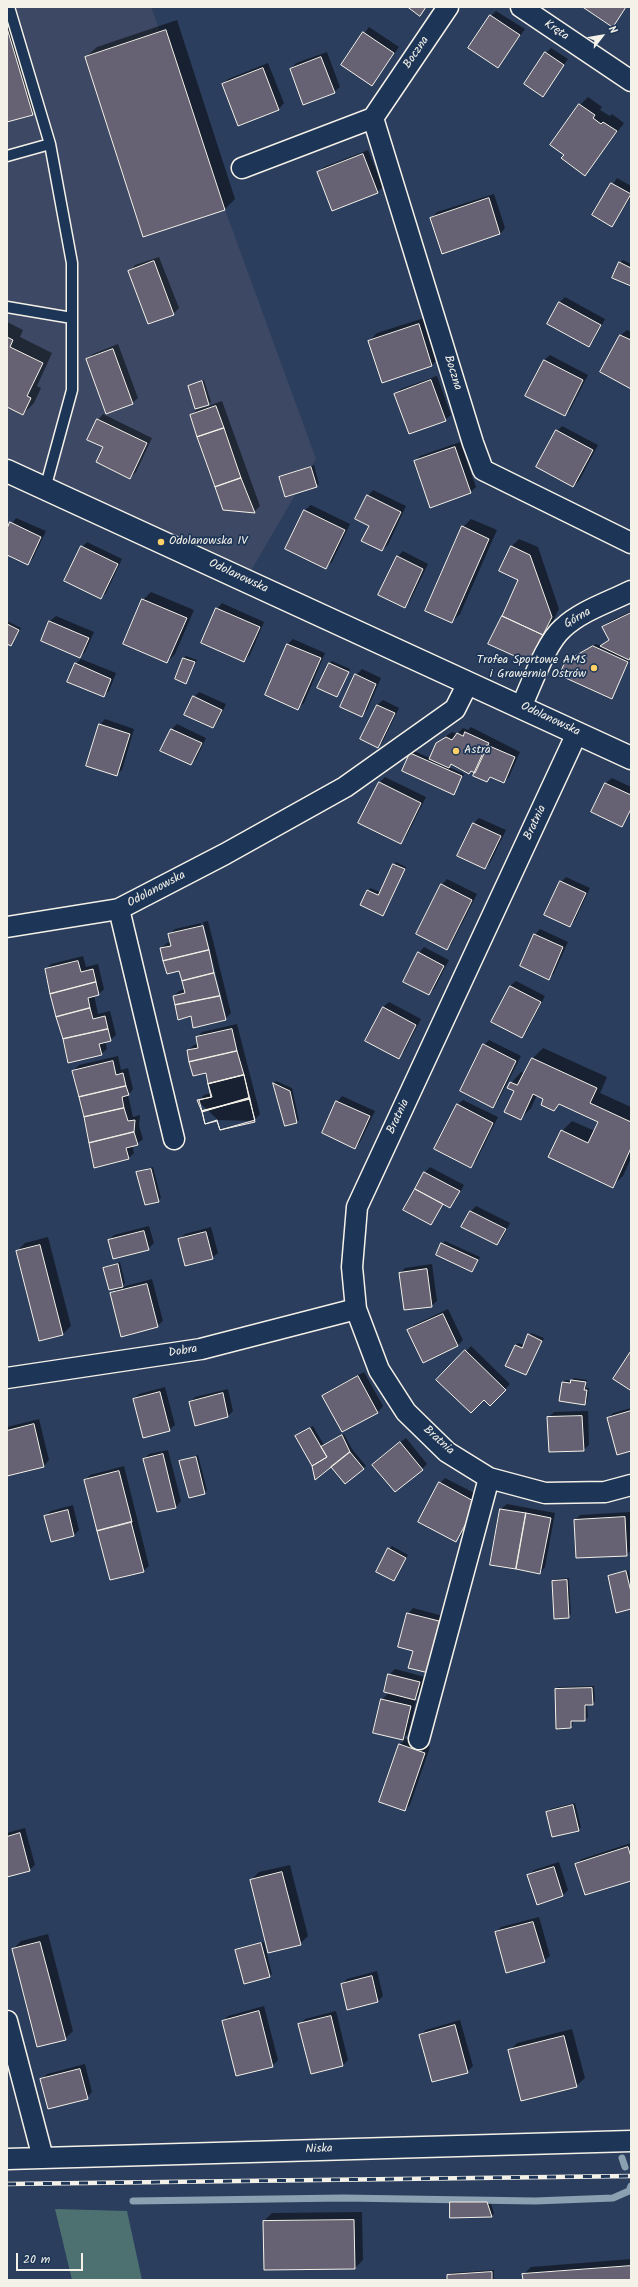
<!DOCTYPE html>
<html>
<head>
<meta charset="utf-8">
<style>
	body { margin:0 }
	#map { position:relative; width:638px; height:2287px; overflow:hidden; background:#2c3e5d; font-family:Kalam,sans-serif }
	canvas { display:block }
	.frame { position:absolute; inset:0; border:8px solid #f4f1e8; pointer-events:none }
	.north { position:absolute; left:582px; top:16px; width:40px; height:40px; -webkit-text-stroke:3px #1d3557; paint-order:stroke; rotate:59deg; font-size:11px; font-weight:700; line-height:16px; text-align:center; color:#f4f1e8 }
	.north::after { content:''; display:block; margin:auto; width:14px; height:18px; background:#f4f1e8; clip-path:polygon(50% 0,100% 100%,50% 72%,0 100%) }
	.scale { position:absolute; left:16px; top:2253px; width:67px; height:18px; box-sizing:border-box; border:2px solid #f4f1e8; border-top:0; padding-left:5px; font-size:12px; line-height:14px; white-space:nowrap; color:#f4f1e8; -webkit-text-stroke:3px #1d3557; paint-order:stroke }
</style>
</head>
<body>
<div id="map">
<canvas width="638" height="2287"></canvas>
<div class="frame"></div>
<div class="north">N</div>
<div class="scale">20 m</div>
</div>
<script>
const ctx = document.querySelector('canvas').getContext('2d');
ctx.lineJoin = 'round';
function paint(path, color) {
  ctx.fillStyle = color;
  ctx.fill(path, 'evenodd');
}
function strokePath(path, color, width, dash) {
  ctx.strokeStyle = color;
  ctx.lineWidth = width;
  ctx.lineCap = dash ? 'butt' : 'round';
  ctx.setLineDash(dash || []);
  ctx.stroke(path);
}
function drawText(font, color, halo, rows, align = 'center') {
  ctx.font = font + ' Kalam,sans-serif';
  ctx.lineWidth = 3.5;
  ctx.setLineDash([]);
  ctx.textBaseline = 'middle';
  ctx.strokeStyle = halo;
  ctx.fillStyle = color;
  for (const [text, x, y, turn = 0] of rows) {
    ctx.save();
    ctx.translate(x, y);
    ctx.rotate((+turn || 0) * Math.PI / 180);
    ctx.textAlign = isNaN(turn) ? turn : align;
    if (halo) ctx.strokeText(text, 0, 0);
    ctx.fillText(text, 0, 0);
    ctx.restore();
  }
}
paint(new Path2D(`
	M7,7H151L316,459L245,581L7,471Z`), '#3d4964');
paint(new Path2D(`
	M55,2209L127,2211L142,2280H72Z`), '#4d7071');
paint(new Path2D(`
	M585,7H627L613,26Z
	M496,11L525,29L498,67L491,16Z
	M15,20L40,106L32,114L7,121V23Z
	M177,20L235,199L225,209L86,57L97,47Z
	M369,27L399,47L372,84L342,64Z
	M551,48L568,59L542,95L546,53Z
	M327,52L340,87L334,92L291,69L296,63Z
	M268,63L284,103L279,109L239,124L223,84L228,79Z
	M588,97L602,107L600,110L610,116L612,114L624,123L585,175L565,155L580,105Z
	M368,150L383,187L377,192L318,172L324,167Z
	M617,178L631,186V197L612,226L594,215Z
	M494,194L505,228L500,234L443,252L431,218L437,212Z
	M159,257L179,308L173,314L130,271L135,265Z
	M623,260L631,264V285L620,263Z
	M565,297L605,319L594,340L588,346L548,323L560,302Z
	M427,317L440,357L432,365L382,381L369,341L377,333Z
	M7,322L23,330L20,337L52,353L37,386L41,388L34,403L23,414L7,406Z
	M627,330L631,332V388L601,371L621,335Z
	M118,344L138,398L132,403L87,359L93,354Z
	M550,355L588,375L570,410L565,415L544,360Z
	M437,376L451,415L445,420L395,394L401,389Z
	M204,380L211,402L206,406L190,386Z
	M222,401L260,506L254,512L191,416L196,410Z
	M103,414L152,438L136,472L130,478L104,447L98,420Z
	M562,426L598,445L579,481L573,486L557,431Z
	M460,442L476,487L470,492L415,461L420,456Z
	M314,465L319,484L286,496L280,477Z
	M373,490L406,506L388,545L382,550L370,525L368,496Z
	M311,505L350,524L332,562L326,568L287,548L305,510Z
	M16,518L46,531L33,558L28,564L7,554V531Z
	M471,519L497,530L460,614L452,622L463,527Z
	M519,539L538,547L559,609L535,657L511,547Z
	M87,542L122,559L106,593L101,598L82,547Z
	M403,551L428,564L410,601L404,606L397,557Z
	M151,592L194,610L175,654L167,662L143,600Z
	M222,603L264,622L250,655L244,661L217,609Z
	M631,611V657L612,697L569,660L596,644L601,646L609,639L603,628L609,622Z
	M56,616L94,632L85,652L80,657L42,641L50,621Z
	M7,621L21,628L11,645L7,642Z
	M293,639L325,653L304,703L298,708L266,694L288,644Z
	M186,656L197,660L186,682L184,658Z
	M81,659L116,673L109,691L103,696L76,664Z
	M332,661L350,669L337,696L330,663Z
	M362,669L381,678L367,710L361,716L356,675Z
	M199,692L226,704L218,721L213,727L194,697Z
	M383,700L399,708L383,741L378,747L377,705Z
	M105,719L134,729L122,770L116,775L100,725Z
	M177,724L206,738L196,759L191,764L172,729Z
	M471,727L520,752L509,777L503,782L492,776L487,781L476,772L472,770L469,773L452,764L449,767L464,774L454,793L403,770L414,751L430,758L437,744L443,738L452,732L457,734L463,728L468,730Z
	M385,777L426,797L406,837L401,843L379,783Z
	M612,778L631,787V813L622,826L592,812L606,783Z
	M479,818L506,830L490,863L485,868L459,855L474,823Z
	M396,862L406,867L385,912L383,915L361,905L370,888L380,892Z
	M566,877L590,888L575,920L570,926L561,882Z
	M447,879L477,894L452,943L447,949L442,885Z
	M208,921L231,1013L225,1019L192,1015L174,996L179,991L185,989L180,970L161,948L167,943L171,942L169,934L175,929L201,923L224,1016H226L203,922Z
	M540,929L568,942L554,973L549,979L535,935Z
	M424,947L449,960L434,989L428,994L419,953Z
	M83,956L86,967L98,964L104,989L99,994L94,995L98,1014L110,1011L116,1035L110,1040L105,1041L107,1049L101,1054L69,1062L46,969L51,964Z
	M516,981L545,996L527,1031L522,1037L493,1022L510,986Z
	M389,1002L421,1019L404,1052L398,1058L383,1007Z
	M237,1024L260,1114L254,1121L218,1120L198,1101L204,1095L211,1093L206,1071L188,1050L194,1045L198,1044L197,1038L202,1032Z
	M489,1040L521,1056L498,1101L493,1107L484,1045Z
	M543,1048L607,1077L600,1093L631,1107V1158L623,1176L612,1186L562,1131L572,1121L595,1131L600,1121L561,1103L554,1110L545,1099L537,1095L531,1108L521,1118L515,1091L508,1087L521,1072L524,1073L533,1058Z
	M118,1056L121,1070L128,1068L133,1089L128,1095L133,1117L140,1115L139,1126L143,1139L137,1144L132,1145L134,1153L129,1158L95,1167L73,1071L79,1065Z
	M276,1081L292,1088L299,1120L296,1122L286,1125L274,1083Z
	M342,1096L375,1111L360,1142L355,1148L337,1102Z
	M463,1100L498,1117L476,1161L470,1166L457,1105Z
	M153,1167L161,1198L158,1201L138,1172Z
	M430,1167L464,1185L455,1201L450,1207L444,1204L431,1224L405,1210L425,1172Z
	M476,1206L510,1223L502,1239L497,1244L470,1212Z
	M149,1226L154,1243L148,1249L109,1240L114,1235Z
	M211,1227L218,1253L212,1258L179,1239L185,1234Z
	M48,1237L71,1326L63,1334L40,1340L17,1251L25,1243Z
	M445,1241L480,1257L474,1268L472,1271L442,1244Z
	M120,1262L125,1283L122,1287L152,1279L163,1321L157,1326L112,1294L118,1287L104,1268Z
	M432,1264L437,1301L431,1306L400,1273L405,1268Z
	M448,1309L463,1340L457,1346L408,1330L414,1325Z
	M531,1333L544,1338L526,1374L506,1365L516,1345L518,1343L524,1345Z
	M471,1346L510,1384L490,1405L484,1399L438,1380Z
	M364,1372L383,1406L378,1412L343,1431L324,1396L329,1391Z
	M574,1378L587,1380L586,1388H589L587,1401L584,1404L563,1382L566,1380L571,1381Z
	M165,1387L175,1425L169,1430L134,1399L139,1394Z
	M228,1389L233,1411L228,1416L195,1424L190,1402L195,1397Z
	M631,1408V1450L608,1418L613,1413Z
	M588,1411L589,1445L583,1450L548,1418L554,1412Z
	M39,1419L49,1460L44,1466L7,1475V1427Z
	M313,1426L324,1445L344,1434L352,1449L366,1466L363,1468L313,1465L296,1436Z
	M406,1438L427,1464L422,1469L379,1459Z
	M168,1450L181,1501L176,1507L157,1511L144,1459L149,1454Z
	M198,1455L207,1490L205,1493L181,1461Z
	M124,1466L149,1566L143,1571L85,1480L90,1475Z
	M445,1478L482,1497L461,1536L456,1541L440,1483Z
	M507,1504L555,1513L545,1567L540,1573L491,1564L501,1509Z
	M73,1505L79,1530L74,1535L52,1541L45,1516L51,1511Z
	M630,1512L631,1550L626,1555L575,1520L580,1515Z
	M392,1546L408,1555L394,1580L389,1549Z
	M628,1570L631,1581V1608L609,1576Z
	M569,1578L571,1614L568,1617L553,1582L555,1579Z
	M413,1608L447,1617L414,1650L408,1614Z
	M395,1669L425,1677L420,1694L414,1701H416L408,1734L404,1738L430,1747L410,1805L405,1810L380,1802L400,1744L405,1740L374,1732L382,1699L389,1693V1675Z
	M594,1686L595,1702L587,1704L588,1717L585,1720H573V1725L570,1727L556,1689L558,1687Z
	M575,1803L581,1827L579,1830L547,1812L550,1809Z
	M25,1828L35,1865L29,1870L7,1876V1833Z
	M631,1843V1880L576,1864L582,1859Z
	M559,1862L568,1890L562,1896L529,1875L534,1870Z
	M290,1865L308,1936L300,1944L251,1880L259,1872Z
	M539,1917L550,1956L544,1961L496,1932L501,1927Z
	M48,1934L73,2031L65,2039L13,1949L21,1941Z
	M264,1942L272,1974L269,1976L237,1950Z
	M377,1971L383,1996L378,2001L348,2009L342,1984L347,1979Z
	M264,2006L278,2060L272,2066L223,2021L228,2016Z
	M336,2011L348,2060L343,2065L312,2073L300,2024L305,2019Z
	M460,2020L473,2066L467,2072L420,2035L426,2030Z
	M572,2029L585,2078L576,2086L509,2051L517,2043Z
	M85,2064L92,2092L87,2098L41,2079L47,2074Z
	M453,2200H490L494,2213L492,2216L451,2203Z
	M362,2212L363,2260L355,2268L264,2221L272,2213Z
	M631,2259V2280H524L523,2275L531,2267Z
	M494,2270V2280H442H448V2275L451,2273Z`), '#0007');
strokePath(new Path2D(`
	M622,2158L625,2167
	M133,2201L343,2198L535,2201L613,2198L629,2191L631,2186`), '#8ba0b1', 7);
const building = new Path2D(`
	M408,7H426L420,16Z
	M583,7H626L613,27Z
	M490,15L520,35L498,68L468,48Z
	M7,28L33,115L7,122Z
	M166,30L225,210L143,237L85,57Z
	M363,32L394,53L372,86L341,65Z
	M545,52L564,65L543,97L524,84Z
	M321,57L335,93L303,105L290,69Z
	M263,68L279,110L238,126L222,84Z
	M579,104L595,115L593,118L601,124L603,122L617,131L585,176L561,158L564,155L550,145Z
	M363,154L378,193L332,211L317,172Z
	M611,183L631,194L612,227L592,215Z
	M489,198L500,234L442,254L430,218Z
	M154,261L174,315L148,324L128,271Z
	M619,262L631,268V286L612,278Z
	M559,302L601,325L589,347L547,324Z
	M419,324L432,366L382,383L368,341Z
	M620,335L631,340V389L600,372Z
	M7,337L13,340L10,347L43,363L27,396L31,398L23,415L7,407Z
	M113,349L133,404L106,414L86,359Z
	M544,360L583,380L565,416L525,396Z
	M431,380L446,421L409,434L394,394Z
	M202,381L209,405L195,409L188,386Z
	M216,406L224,428L197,437L190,415Z
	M97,419L147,443L130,479L96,462L103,447L87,440Z
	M224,428L241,478L215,487L197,437Z
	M556,430L593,450L573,487L536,467Z
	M455,447L471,493L430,508L414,461Z
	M311,467L317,487L285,497L279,477Z
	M241,478L255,513L223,510L215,487Z
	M367,495L401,512L382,551L361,541L369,526L355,519Z
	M304,510L345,530L326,569L285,549Z
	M10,522L41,537L28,565L7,555V529Z
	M462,526L489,539L452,623L425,611Z
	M81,546L118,564L101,599L64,581Z
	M511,546L530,555L552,617L543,635L502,616L518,580L499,571Z
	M397,556L423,569L405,608L378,595Z
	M142,599L187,618L167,663L123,644Z
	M216,608L260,627L244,662L201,643Z
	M631,613V656L629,660L600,646L609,640L602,627Z
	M502,616L543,635L530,663L488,644Z
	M49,621L89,638L80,658L41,641Z
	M7,624L19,630L11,646L7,644Z
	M287,644L321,658L298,710L265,695Z
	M593,646L628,662L612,699L559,675L565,662Z
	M183,658L195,662L186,684L175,679Z
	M75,663L111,679L104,697L67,682Z
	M329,663L349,672L337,697L317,688Z
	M355,674L376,684L362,717L340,707Z
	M193,696L222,710L213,728L184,715Z
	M377,705L395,713L378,748L360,739Z
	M99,724L130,734L117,776L86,766Z
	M171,729L202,743L191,765L160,751Z
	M465,732L489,743L475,773L471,771L469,774L451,764L449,768L429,759L436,743L446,737L452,740L457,733L463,736Z
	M487,745L515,757L504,783L490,777L487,782L473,776Z
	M410,753L462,776L454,795L402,771Z
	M379,782L421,803L401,844L358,823Z
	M605,783L631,795V809L622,827L591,812Z
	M473,823L501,836L485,869L457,856Z
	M393,864L405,869L383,916L360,905L367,890L378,895Z
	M560,881L586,893L570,927L544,915Z
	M441,884L472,900L447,950L416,934Z
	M203,926L209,950L163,961L160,948L171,946L168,934Z
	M534,934L563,947L549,980L520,966Z
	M209,950L214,973L182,981L179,971L167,974L163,961Z
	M418,952L444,966L429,995L403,982Z
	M78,961L81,972L93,969L96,982L50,994L45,969Z
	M214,973L220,996L175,1005L173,996L185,993L182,981Z
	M96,982L99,995L88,998L90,1008L56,1017L50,994Z
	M510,986L541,1002L522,1038L491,1022Z
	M220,996L226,1020L193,1028L191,1016L178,1020L175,1005Z
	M383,1007L416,1025L399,1059L365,1041Z
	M90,1008L93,1019L105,1016L108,1029L63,1039L56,1017Z
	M108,1029L111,1041L99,1044L102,1055L68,1063L63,1039Z
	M232,1029L237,1051L189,1062L187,1050L198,1048L196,1037Z
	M483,1044L516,1061L493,1108L460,1091Z
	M237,1051L244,1075L208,1084L206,1073L193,1076L189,1062Z
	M532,1058L597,1088L590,1103L631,1122V1148L613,1188L548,1157L561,1130L588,1143L598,1122L559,1104L554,1111L541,1105L543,1099L533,1094L521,1120L504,1112L514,1091L507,1088L510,1082L517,1085Z
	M113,1061L116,1075L123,1073L126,1086L79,1097L72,1071Z
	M244,1075L249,1098L202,1112L197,1100L212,1097L208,1084Z
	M244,1075L250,1099L202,1111L199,1100L211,1097L208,1084Z
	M273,1083L290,1091L297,1123L285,1126Z
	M126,1086L129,1095L122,1097L124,1108L84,1117L79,1097Z
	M249,1098L255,1120L220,1130L217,1120L205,1124L202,1112Z
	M250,1099L255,1122L220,1130L217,1121L205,1124L202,1111Z
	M336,1101L370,1116L355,1149L322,1133Z
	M457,1104L493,1123L471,1168L434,1149Z
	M124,1108L128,1121L135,1120L134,1132L89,1143L84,1117Z
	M134,1132L138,1145L126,1148L129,1159L94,1168L89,1143Z
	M151,1169L159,1202L145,1205L136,1172Z
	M424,1172L460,1191L450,1208L415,1189Z
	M415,1189L443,1204L431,1225L403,1210Z
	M470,1211L506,1229L497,1245L461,1227Z
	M144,1231L149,1250L113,1259L108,1240Z
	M206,1232L213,1259L185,1266L178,1239Z
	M441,1243L478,1260L472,1272L436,1255Z
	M40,1245L63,1335L39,1341L16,1251Z
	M118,1264L123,1287L109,1290L103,1268Z
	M427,1269L432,1307L404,1310L399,1273Z
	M147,1284L158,1327L121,1337L110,1293Z
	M443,1314L458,1346L423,1363L407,1330Z
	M528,1334L542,1341L526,1375L505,1366L515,1345L522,1348Z
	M465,1350L506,1390L490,1406L484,1400L471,1413L436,1380Z
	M631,1351V1388L630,1390L613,1379Z
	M358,1376L378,1413L342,1432L322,1396Z
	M571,1380L586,1382L584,1390H587L585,1405L559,1401L562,1382L570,1383Z
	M160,1392L170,1431L143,1438L133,1399Z
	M223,1393L228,1417L195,1426L189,1402Z
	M631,1411V1451L617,1455L607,1418Z
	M582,1416L584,1451L549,1452L547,1417Z
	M34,1424L44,1467L7,1476V1431Z
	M310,1428L327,1457L312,1466L295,1436Z
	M342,1435L350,1452L315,1480L312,1466L327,1457L321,1447Z
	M400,1442L423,1470L395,1492L372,1465Z
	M350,1452L364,1469L345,1484L331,1467Z
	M163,1454L176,1508L157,1512L143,1459Z
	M196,1457L205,1494L189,1498L179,1461Z
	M119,1471L132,1522L97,1531L84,1480Z
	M439,1482L477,1503L456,1542L418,1522Z
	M500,1509L526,1513L516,1569L490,1565Z
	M68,1510L74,1536L51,1542L44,1516Z
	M526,1513L551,1518L540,1574L516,1569Z
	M625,1517L627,1556L576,1558L574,1520Z
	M131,1522L144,1572L110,1580L97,1531Z
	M388,1548L406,1558L394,1581L376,1572Z
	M626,1571L631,1592V1609L616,1613L608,1576Z
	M567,1580L569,1618L554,1619L552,1581Z
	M407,1613L443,1622L429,1673L408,1668L413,1651L398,1647Z
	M388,1674L420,1682L415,1700L384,1692Z
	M592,1688L593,1705H585V1721H571V1728L556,1729L555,1689Z
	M381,1699L411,1706L403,1740L373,1733Z
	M399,1744L425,1753L405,1811L379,1802Z
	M573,1805L579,1831L552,1837L546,1812Z
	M20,1833L30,1871L7,1877V1837Z
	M628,1847L631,1857V1881L585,1895L575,1864Z
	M554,1867L563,1896L537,1905L527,1875Z
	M282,1872L301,1945L268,1953L250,1880Z
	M533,1922L545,1962L506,1973L495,1932Z
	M40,1942L66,2040L37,2047L12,1949Z
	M261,1943L270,1977L244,1984L235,1950Z
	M372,1976L378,2002L347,2010L341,1984Z
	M259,2011L273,2067L236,2076L222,2021Z
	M331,2016L343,2066L311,2074L298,2024Z
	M455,2025L468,2073L432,2082L419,2035Z
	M564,2036L577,2087L521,2101L508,2050Z
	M80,2069L88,2099L48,2109L40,2079Z
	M450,2202H487L492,2217L450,2218Z
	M354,2220L355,2269L264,2270L263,2221Z
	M631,2266V2280H523L522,2274Z
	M492,2272V2280H447V2275Z`);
paint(building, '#666273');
strokePath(building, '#f4f1e8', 1);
const service = new Path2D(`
	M9,7L50,144
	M7,156L50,144L72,263V390L45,489
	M7,307L72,318`);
const minor = new Path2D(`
	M448,7L373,118L473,443L483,470L631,543
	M521,7L631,81
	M242,168L373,118
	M521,707C531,686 546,642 563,628C581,611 609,602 631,591
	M577,733L357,1207L352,1267L356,1309L379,1370L406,1412L447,1452L489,1478L545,1493L605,1492L631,1485
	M119,909L174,1139
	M7,927L119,909L225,854L345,787L455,709L468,683
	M7,1378L201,1349L356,1309
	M419,1739L489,1478
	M7,2021L43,2158
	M7,2159L631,2141`);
const secondary = new Path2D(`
	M7,471L631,758`);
strokePath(service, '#f4f1e8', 13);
strokePath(minor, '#f4f1e8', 23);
strokePath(secondary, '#f4f1e8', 25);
strokePath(service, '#1d3557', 10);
strokePath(minor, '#1d3557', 20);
strokePath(secondary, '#1d3557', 22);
const rail = new Path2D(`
	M7,2184L631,2176`);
strokePath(rail, '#f4f1e8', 4.5);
strokePath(rail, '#1d3557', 3, [9]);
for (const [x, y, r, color] of [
	[161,542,4,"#ffd166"],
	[594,668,4,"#ffd166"],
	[456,751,4,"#ffd166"]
]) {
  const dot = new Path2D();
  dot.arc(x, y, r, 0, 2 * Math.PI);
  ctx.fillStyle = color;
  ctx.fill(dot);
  strokePath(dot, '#1d3557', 1.5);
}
drawText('12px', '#f4f1e8', '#1d3557', [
	["Kręta",556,31,34],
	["Boczna",417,53,-56],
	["Boczna",452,373,73],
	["Odolanowska",238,577,25],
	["Górna",578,619,-31],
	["Odolanowska",550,720,25],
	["Bratnia",536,823,-65],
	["Odolanowska",157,890,-28],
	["Bratnia",399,1117,-65],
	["Dobra",183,1352,-9],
	["Bratnia",438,1441,42],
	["Niska",319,2150,-2]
]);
drawText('12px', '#f4f1e8', '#1d3557', [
	["Odolanowska IV",169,542],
	["Trofea Sportowe AMS",586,661,"right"],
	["i Grawernia Ostrów",586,675,"right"],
	["Astra",464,751]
], 'left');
</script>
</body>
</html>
